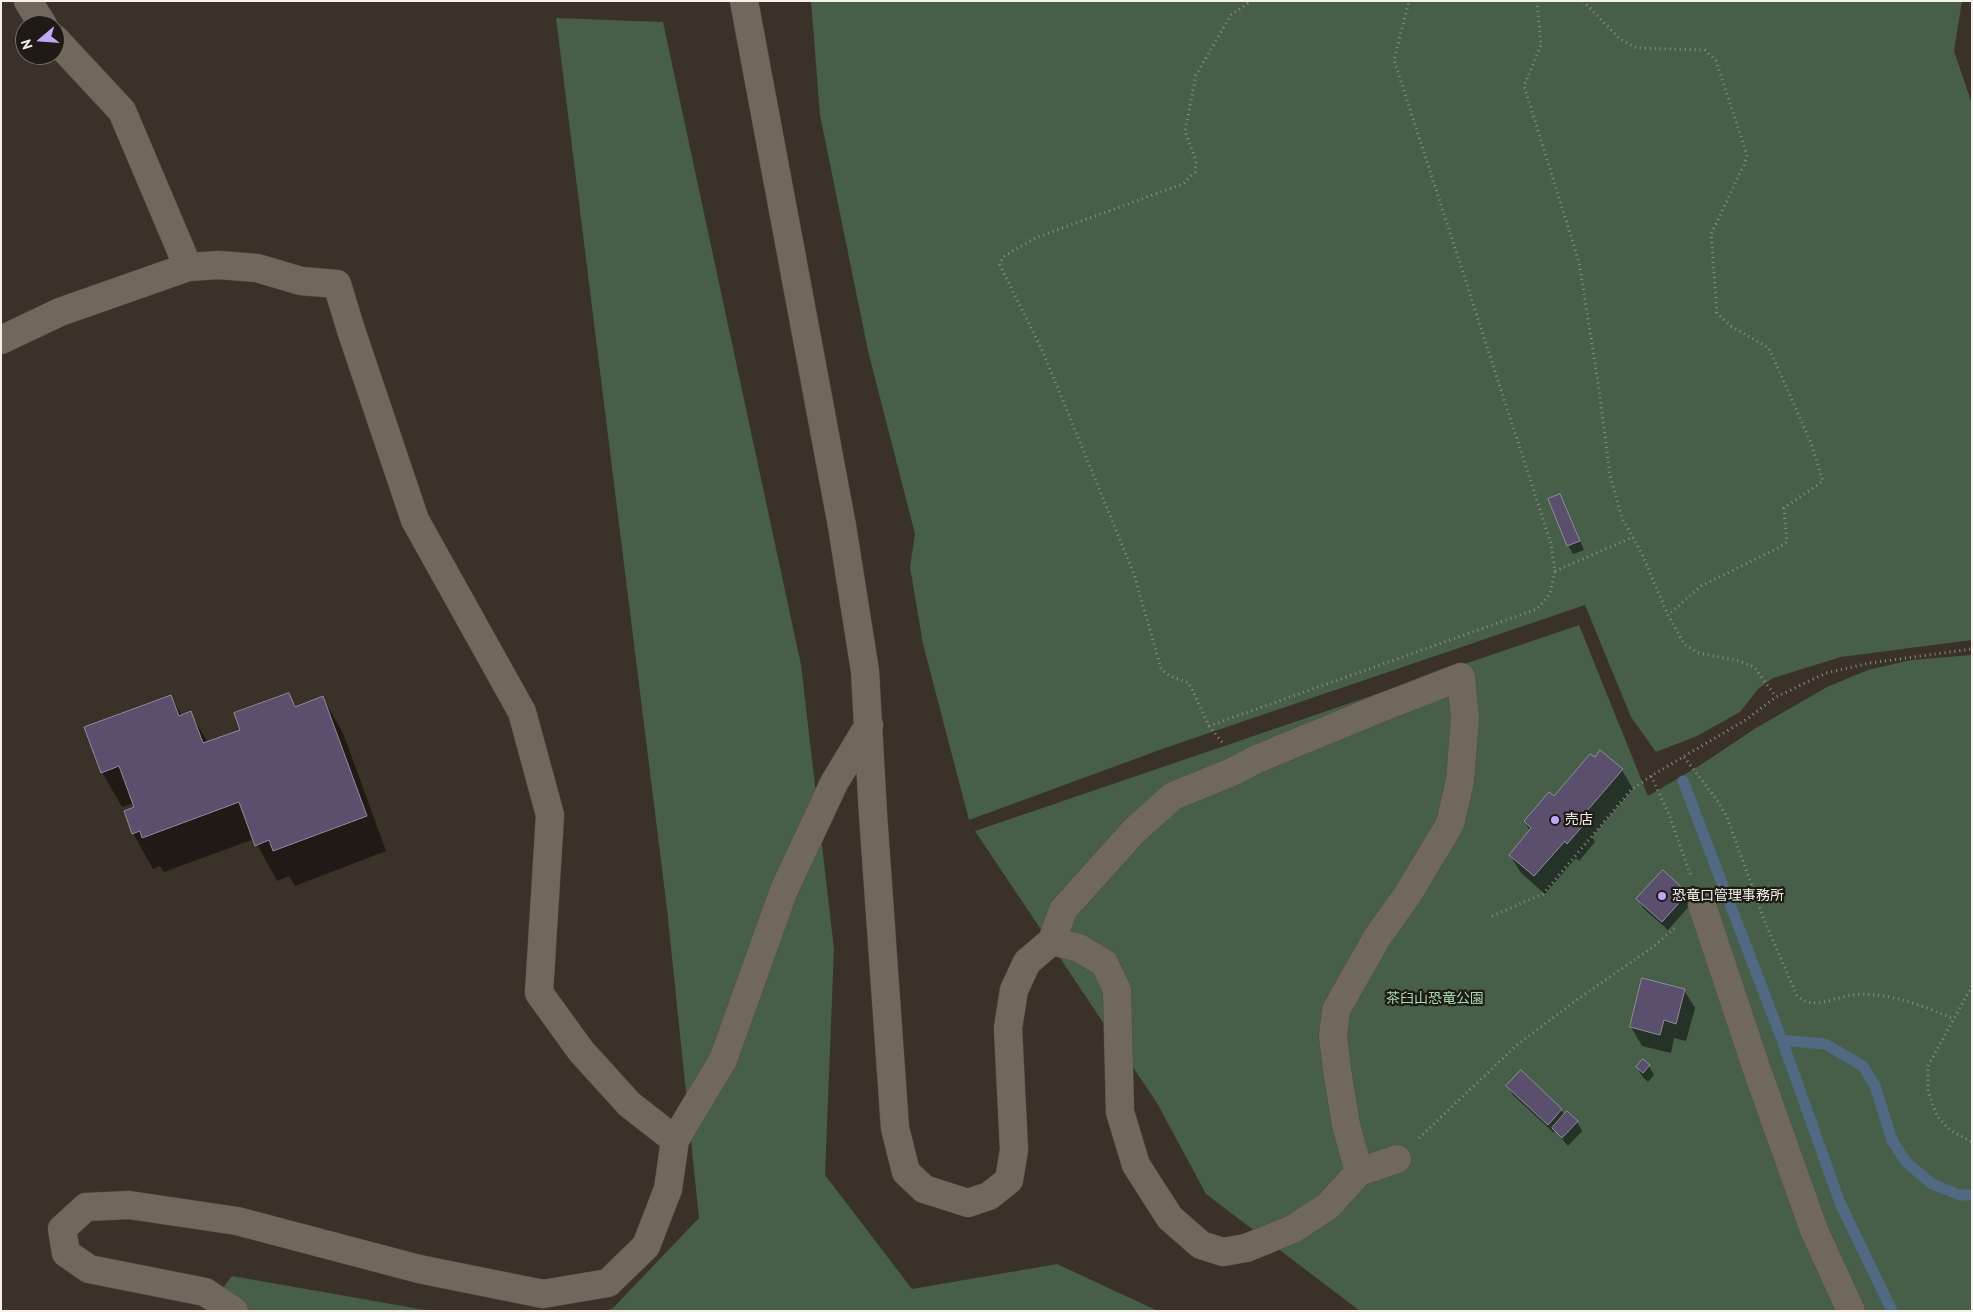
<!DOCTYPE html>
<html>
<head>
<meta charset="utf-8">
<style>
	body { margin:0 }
	#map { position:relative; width:1973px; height:1312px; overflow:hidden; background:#3a3228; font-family:"PT Sans",sans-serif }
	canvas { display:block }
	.frame { position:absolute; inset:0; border:2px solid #f5f0ea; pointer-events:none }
	.north { position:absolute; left:15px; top:15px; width:50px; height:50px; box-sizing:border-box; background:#1e1b16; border:1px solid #74706b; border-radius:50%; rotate:252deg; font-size:14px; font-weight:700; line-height:20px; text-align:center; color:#f5f0ea }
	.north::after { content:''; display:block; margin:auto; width:18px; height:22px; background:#bfa8f4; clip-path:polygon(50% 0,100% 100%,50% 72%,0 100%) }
</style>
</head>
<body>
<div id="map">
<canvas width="1973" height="1312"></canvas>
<div class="frame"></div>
<div class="north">N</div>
</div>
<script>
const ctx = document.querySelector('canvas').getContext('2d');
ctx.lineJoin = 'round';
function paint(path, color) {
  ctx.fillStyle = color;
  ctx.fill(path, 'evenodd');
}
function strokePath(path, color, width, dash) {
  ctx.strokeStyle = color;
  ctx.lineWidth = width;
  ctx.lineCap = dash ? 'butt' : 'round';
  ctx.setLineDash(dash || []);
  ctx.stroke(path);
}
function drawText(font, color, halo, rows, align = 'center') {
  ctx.font = font + ' "PT Sans","Noto Sans JP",sans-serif';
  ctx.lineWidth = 4.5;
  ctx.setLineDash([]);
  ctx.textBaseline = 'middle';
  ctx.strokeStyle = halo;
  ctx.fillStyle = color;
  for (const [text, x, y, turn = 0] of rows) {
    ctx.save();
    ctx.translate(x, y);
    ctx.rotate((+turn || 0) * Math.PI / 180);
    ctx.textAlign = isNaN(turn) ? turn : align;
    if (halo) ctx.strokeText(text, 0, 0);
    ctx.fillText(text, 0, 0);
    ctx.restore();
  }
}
paint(new Path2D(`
	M811,1H1962L1954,51L1972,104V640L1841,657L1773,678L1758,689L1740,712L1697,736L1656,752L1631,717L1585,605L1165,748L969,820L923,644L910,567L915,534L868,351L820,115Z
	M556,18L663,22L801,665L834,949L825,1175L912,1289L1057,1264L1158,1311H606L613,1308L699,1218L667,909Z
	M1579,625L1648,796L1699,766L1756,728L1827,687L1868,670L1911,660L1972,655V1311H1360L1206,1194L1157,1103L975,831Z
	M232,1276L431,1311H205Z`), '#475e49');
paint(new Path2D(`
	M1559,495L1584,550L1573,554L1568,545Z
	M289,694L296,708L323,698L343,733L386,851L295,886L289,876L277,881L254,839L164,872L160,866L153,869L133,833L136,807L134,803L122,807L102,772L171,696L182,716L191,713L208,743L242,730Z
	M1601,752L1622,770L1633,789L1592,837L1595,842L1579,861L1576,858L1545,894L1521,873L1510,855L1530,831L1525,822L1554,798Z
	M1663,872L1687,894L1692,903L1668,930L1643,908L1638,899Z
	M1643,979L1684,990L1695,1008L1686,1041L1674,1038L1671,1053L1642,1046L1631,1027Z
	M1649,1066L1654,1075L1648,1082L1642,1076L1637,1067Z
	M1521,1072L1561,1110L1565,1115L1577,1122L1582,1131L1568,1146L1555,1131L1554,1133L1513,1095L1507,1086Z`), '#0007');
strokePath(new Path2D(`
	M1683,781L1782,1040L1840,1203L1892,1311
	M1782,1040L1825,1044L1863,1066L1875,1086L1892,1140L1906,1162L1932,1184L1960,1195H1972`), '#526983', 11);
const building = new Path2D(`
	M1560,494L1580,541L1567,546L1548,499Z
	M289,693L295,707L323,696L367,816L273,851L269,840L255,846L239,802L142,838L140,831L132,834L124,811L134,807L119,766L101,773L84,727L171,695L179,716L191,711L203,743L240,730L234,713Z
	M1600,750L1623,769L1580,819L1585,823L1567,844L1565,841L1534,876L1509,855L1531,828L1524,821L1549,792L1554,796L1590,754L1595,757Z
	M1663,870L1688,893L1662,922L1636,899Z
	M1642,978L1685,989L1676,1024L1664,1020L1660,1035L1630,1027Z
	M1643,1059L1650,1065L1643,1073L1636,1067Z
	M1521,1070L1562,1109L1548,1125L1506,1086Z
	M1567,1111L1578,1121L1562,1138L1552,1128Z`);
paint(building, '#5a4f6d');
strokePath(building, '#918d9a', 1);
const minor = new Path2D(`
	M28,1L43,25
	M744,1L842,526L865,671L873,814L895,1128L906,1172L924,1189L968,1203L989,1196L1009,1180L1014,1150L1008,1028L1014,990L1027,962L1052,941L1063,910L1134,831L1173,796L1232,772L1257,759L1383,707L1461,677L1465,718L1460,781L1450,824L1408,894L1378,936L1336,1010L1333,1036L1337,1070L1346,1125L1359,1172
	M55,39L122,111L188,267
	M1,340L60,312L188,267L218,265L257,268L301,281L337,284L351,330L415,520L522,712L550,815L539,993L581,1051L629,1104L675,1140
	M1702,905L1757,1070L1814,1230L1851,1311
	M1052,941L1079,948L1104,963L1117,990L1120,1112L1136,1165L1170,1218L1201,1245L1223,1252L1246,1248L1293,1229L1328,1206L1359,1172L1397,1159
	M234,1311L205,1292L89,1269L66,1253L62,1229L86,1207L129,1205L237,1221L419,1269L543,1294L608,1283L646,1246L668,1189L675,1140L723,1060L784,890L834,783L869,725`);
strokePath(minor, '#544d45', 29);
strokePath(new Path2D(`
	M1537,1L1541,45L1524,86L1579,262L1598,382L1610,475L1622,518L1641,552L1668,615L1684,644L1699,653L1739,661L1754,667L1776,697
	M1583,1L1620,39L1637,48L1705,50L1716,61L1747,155L1744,165L1711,234L1717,313L1731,326L1769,348L1811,443L1823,481L1784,508L1787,542L1778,548L1701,586L1668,615
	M1555,571L1633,537
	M1209,726L1537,609L1550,594L1555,571L1551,544L1394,60L1409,1
	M1222,742L1209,726L1189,683L1170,676L1161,669L1134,574L1043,352L1000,265L1003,257L1035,238L1183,184L1195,172L1196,161L1185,131L1196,75L1231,15L1251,1
	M1684,757L1717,800L1727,817L1765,922L1797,996C1816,1011 1832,997 1853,995C1887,991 1923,1006 1954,1019
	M1651,776L1668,812L1691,876
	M1492,916L1543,894L1630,791L1651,776L1747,719L1776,697L1826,673L1870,663L1972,649
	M1972,986L1928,1066V1091L1937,1116L1950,1130L1972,1142
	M1419,1138L1517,1045L1578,999L1653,947L1675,928`), '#928c84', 3, [1, 4]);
strokePath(minor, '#71685d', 28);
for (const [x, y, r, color] of [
	[1555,820,5,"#bfa8f4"],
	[1662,896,5,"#bfa8f4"]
]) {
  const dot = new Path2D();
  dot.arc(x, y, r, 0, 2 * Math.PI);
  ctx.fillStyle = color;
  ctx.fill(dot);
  strokePath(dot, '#1e1b16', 2);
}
drawText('14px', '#f5f0ea', '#1e1b16', [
	["売店",1565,820],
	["恐竜口管理事務所",1672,896]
], 'left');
drawText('14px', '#aadbae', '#1e1b16', [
	["茶臼山恐竜公園",1435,999]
]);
</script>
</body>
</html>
